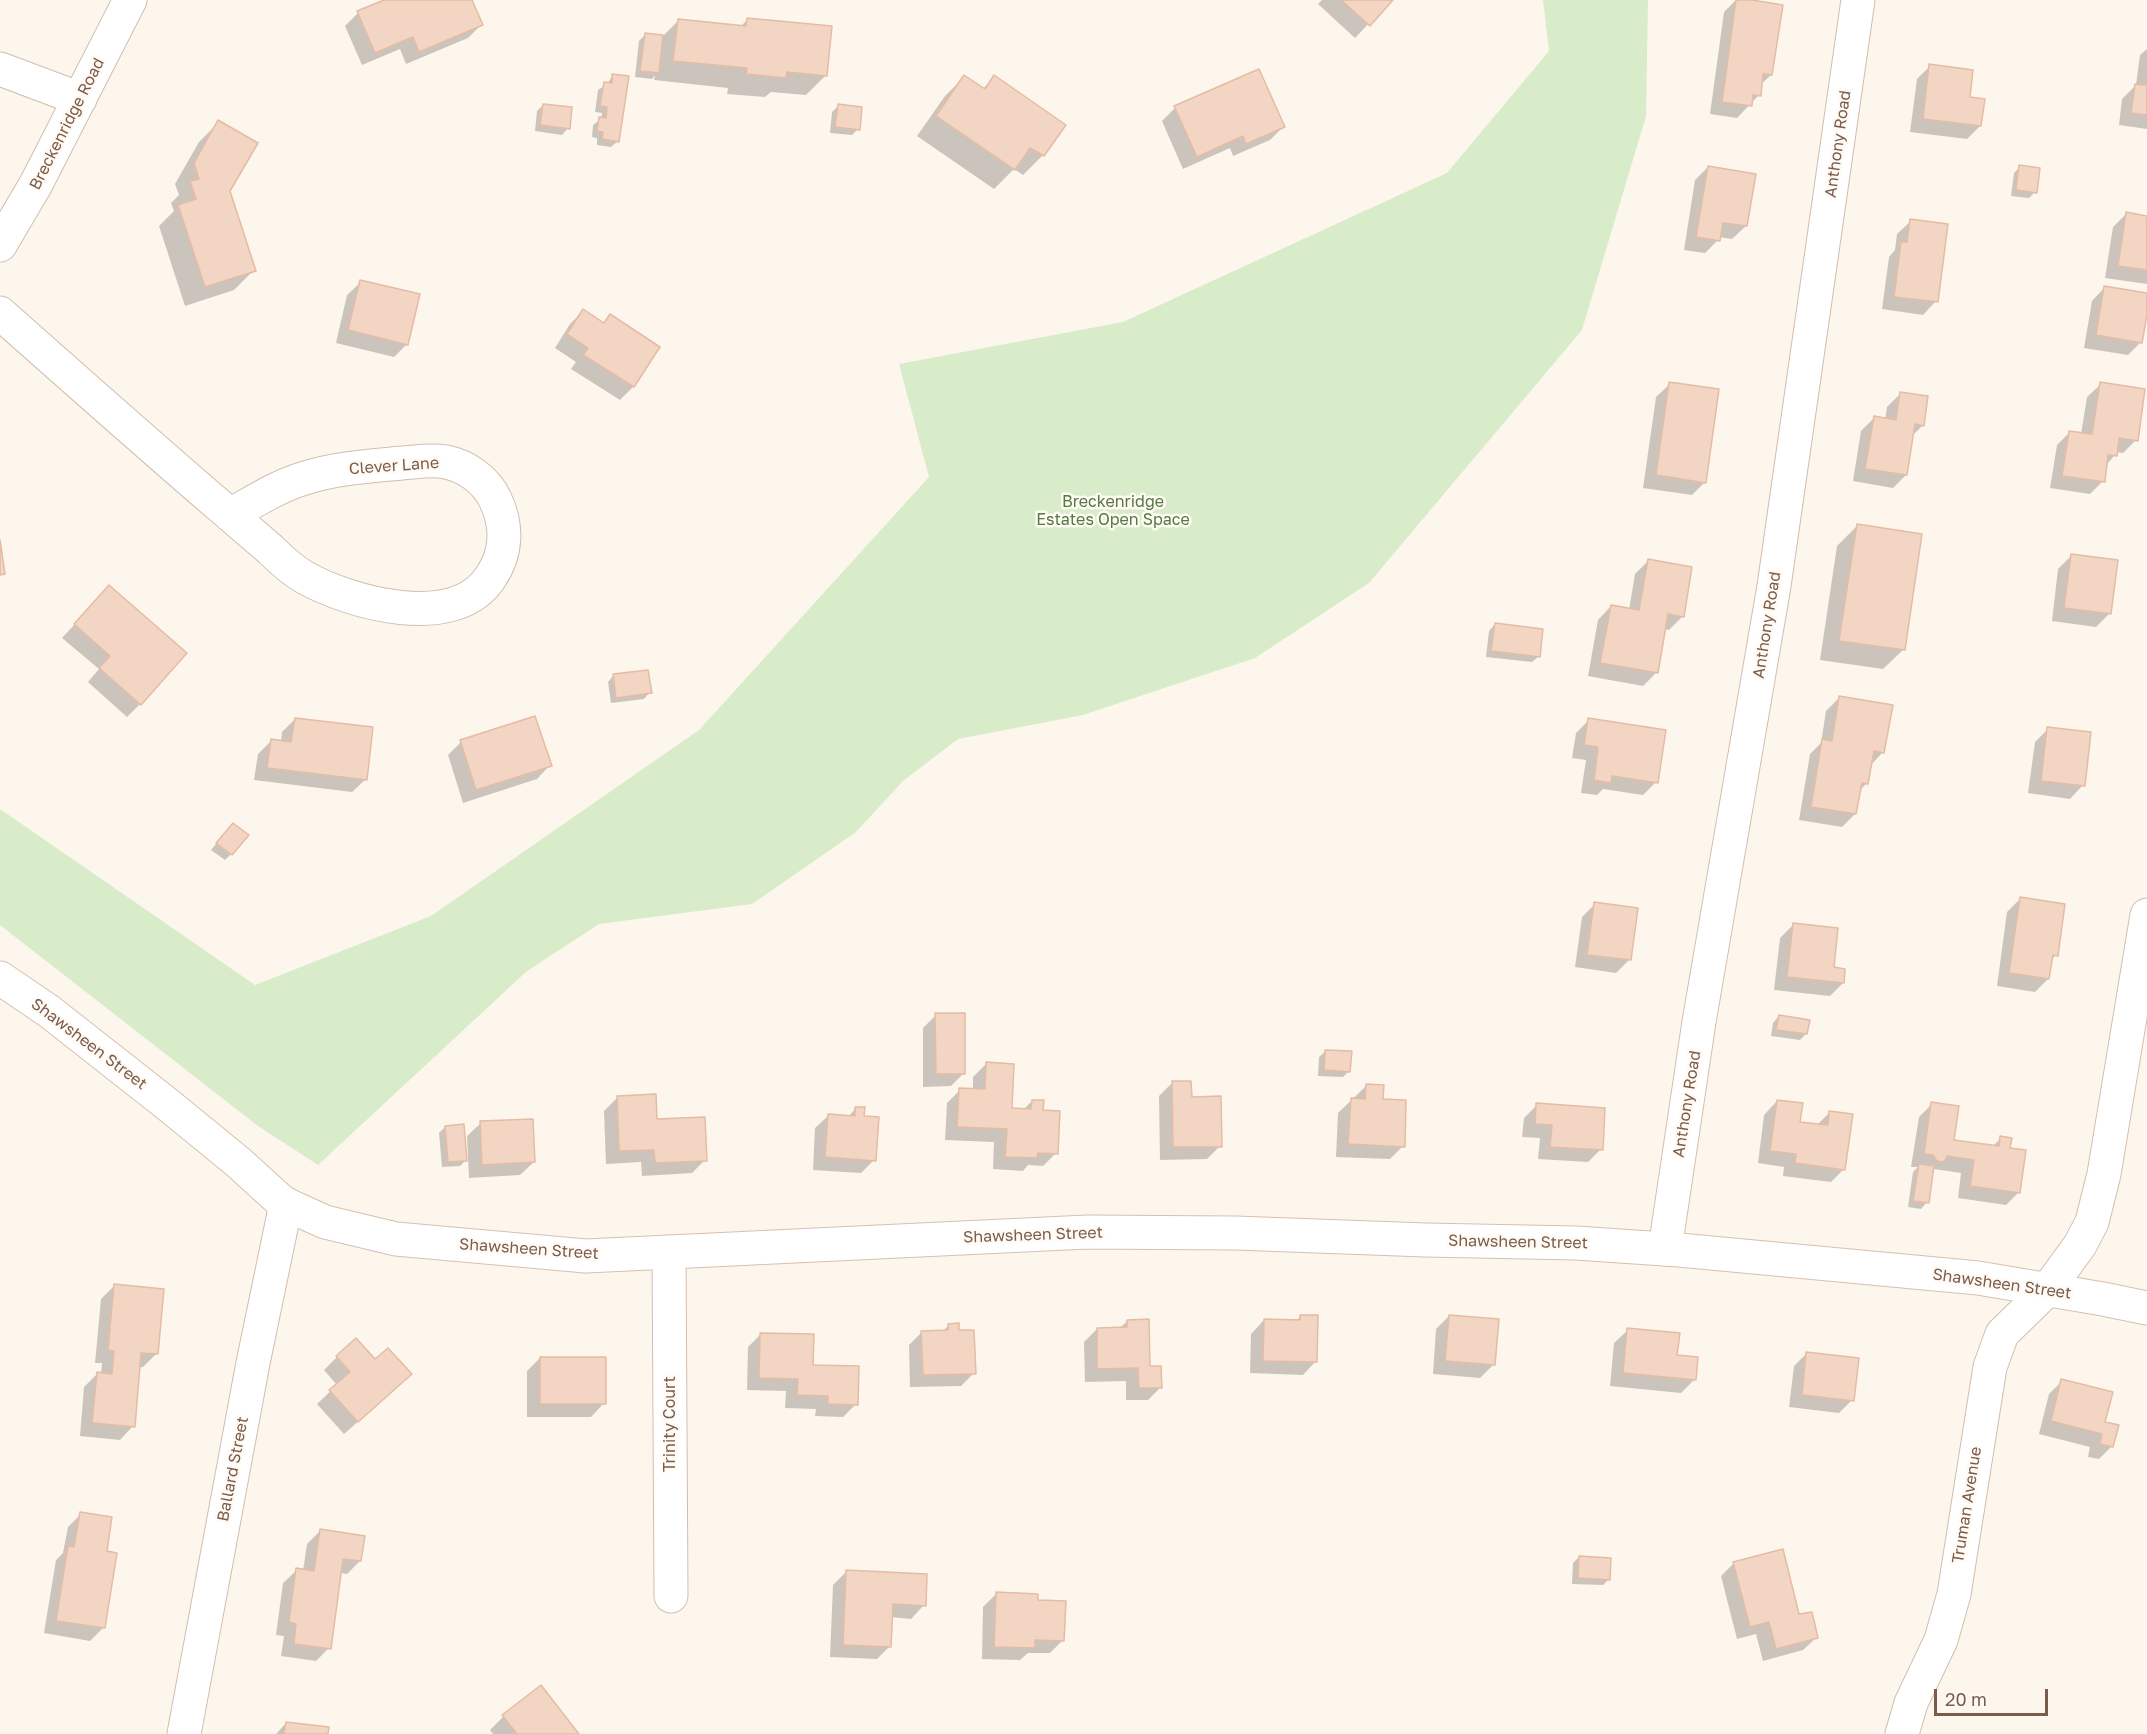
<!DOCTYPE html>
<html>
<head>
<meta charset="utf-8">
<style>
	body { margin:0 }
	#map { position:relative; width:2147px; height:1734px; overflow:hidden; background:#fdf6ec; font-family:"Golos Text",sans-serif }
	canvas { display:block }
	.scale { position:absolute; left:1934px; top:1689px; width:114px; height:27px; box-sizing:border-box; border:3px solid #7a5c4d; border-top:0; padding-left:8px; font-size:18px; line-height:21px; white-space:nowrap; color:#7a5c4d; -webkit-text-stroke:4px #fffaf3; paint-order:stroke }
</style>
</head>
<body>
<div id="map">
<canvas width="2147" height="1734"></canvas>
<div class="scale">20 m</div>
</div>
<script>
const ctx = document.querySelector('canvas').getContext('2d');
ctx.lineJoin = 'round';
function paint(path, color) {
  ctx.fillStyle = color;
  ctx.fill(path, 'evenodd');
}
function strokePath(path, color, width, dash) {
  ctx.strokeStyle = color;
  ctx.lineWidth = width;
  ctx.lineCap = dash ? 'butt' : 'round';
  ctx.setLineDash(dash || []);
  ctx.stroke(path);
}
function drawText(font, color, halo, rows, align = 'center') {
  ctx.font = font + ' "Golos Text",sans-serif';
  ctx.lineWidth = 5;
  ctx.setLineDash([]);
  ctx.textBaseline = 'middle';
  ctx.strokeStyle = halo;
  ctx.fillStyle = color;
  for (const [text, x, y, turn = 0] of rows) {
    ctx.save();
    ctx.translate(x, y);
    ctx.rotate((+turn || 0) * Math.PI / 180);
    ctx.textAlign = isNaN(turn) ? turn : align;
    if (halo) ctx.strokeText(text, 0, 0);
    ctx.fillText(text, 0, 0);
    ctx.restore();
  }
}
paint(new Path2D(`
	M1543,0H1648L1646,116L1582,330L1369,583L1255,658L1083,715L958,739L903,781L856,832L752,904L599,924L527,971L318,1165L258,1126L0,925V809L255,985L431,916L699,730L929,477L899,364L1123,322L1447,173L1549,51Z`), '#d8ecc9');
paint(new Path2D(`
	M388,0H470L481,25L468,38L406,64L400,49L362,65L345,26L358,13Z
	M1322,0H1391L1355,38L1318,4Z
	M1736,0H1743L1771,75L1760,85L1759,95L1737,118L1710,114L1724,12Z
	M748,19L826,75L806,95L771,92L765,97L727,94L728,88L654,80L655,75L652,79L635,77L639,41L645,35L662,37L678,21L740,27Z
	M2147,49V129L2119,125L2122,99L2136,85L2140,55Z
	M1930,66L1969,98L1980,126L1967,139L1910,132L1917,79Z
	M613,75L618,141L611,147L597,145V138L592,137L593,125L601,119L602,113L595,112L598,90L607,84Z
	M964,77L983,89L994,77L1063,125L1043,155L1023,175L1014,169L994,189L917,136L945,96Z
	M543,105L568,128L562,135L535,131L537,111Z
	M838,106L858,129L852,135L830,133L832,112Z
	M1175,108L1283,127L1270,140L1233,156L1230,148L1183,169L1162,121Z
	M219,122L229,191L254,270L234,290L185,306L159,226L174,211L171,203L179,195L175,184L199,142Z
	M1708,167L1746,226L1732,239L1719,237L1718,240L1705,253L1684,250L1695,180Z
	M2020,167L2035,192L2029,198L2011,196L2014,173Z
	M2126,214L2147,217V284L2105,278L2113,227Z
	M1911,221L1936,301L1923,315L1882,309L1889,257L1895,250L1897,234Z
	M361,282L407,344L394,357L336,343L347,295Z
	M2105,287L2147,295L2141,342L2128,355L2084,348L2092,301Z
	M583,311L603,324L610,316L658,347L633,387L620,400L571,369L576,362L555,348L570,324Z
	M1670,384L1705,482L1692,495L1643,488L1656,397Z
	M2101,384L2136,440L2123,453L2116,452L2115,455L2106,465L2103,481L2090,494L2050,488L2057,445L2070,432L2081,434L2087,397Z
	M1900,394L1923,425L1912,436L1906,475L1893,488L1853,481L1861,431L1874,418L1885,420L1887,407Z
	M1857,526L1903,650L1883,669L1820,660L1837,546Z
	M2071,556L2109,614L2096,627L2052,621L2058,569Z
	M1648,561L1682,617L1669,630L1664,629L1656,673L1643,686L1588,676L1598,620L1611,606L1629,610L1635,574Z
	M97,600L140,704L127,717L88,682L99,669L62,638Z
	M1495,624L1539,656L1532,662L1486,657L1489,631Z
	M614,675L650,692L644,699L611,703L608,682Z
	M1839,698L1883,752L1870,766L1867,783L1859,791L1855,814L1842,827L1799,820L1810,754L1821,743L1826,711Z
	M295,719L366,779L352,792L254,780L258,754L271,741L281,742L282,732Z
	M1589,720L1656,782L1643,795L1603,789L1597,795L1581,793L1586,760L1572,758L1576,733Z
	M2048,729L2083,785L2070,799L2028,793L2035,742Z
	M461,742L550,765L537,779L463,803L448,755Z
	M227,831L231,854L225,860L211,850Z
	M2020,899L2056,955L2050,961L2048,979L2035,992L1997,986L2007,912Z
	M1595,904L1629,960L1616,973L1575,967L1582,917Z
	M1793,925L1843,983L1830,996L1774,990L1780,938Z
	M936,1015L964,1073L951,1086L923,1087V1028Z
	M1779,1016L1806,1034L1800,1040L1771,1036L1773,1023Z
	M1326,1051L1349,1071L1343,1077L1318,1076L1319,1057Z
	M986,1064L1011,1110H1023L1032,1101L1041,1111L1056,1153L1043,1166L1028,1165L1023,1171L993,1169L994,1142L945,1140L947,1103L960,1090H973V1077Z
	M1172,1083L1190,1098L1220,1146L1207,1159L1160,1160L1159,1096Z
	M1366,1086L1381,1101L1403,1146L1390,1159L1336,1157L1338,1113Z
	M618,1097L655,1120L705,1160L692,1173L642,1176L641,1162L606,1164L604,1111Z
	M1777,1101L1799,1123L1817,1125L1830,1112L1844,1169L1831,1182L1783,1176L1784,1167L1758,1163L1764,1115Z
	M1932,1104L1952,1142L1992,1147L2001,1138L2008,1149L2019,1192L2006,1205L1958,1198L1961,1173L1934,1169L1932,1171L1927,1202L1921,1209L1908,1207L1913,1172L1918,1167H1911L1919,1117Z
	M1537,1105L1601,1149L1588,1162L1538,1159L1540,1138L1522,1137L1524,1118Z
	M856,1108L874,1160L861,1173L813,1170L815,1128L829,1115L848,1117Z
	M481,1123L534,1162L520,1175L469,1178L467,1136Z
	M445,1127L466,1160L460,1166L442,1167L439,1133Z
	M114,1286L156,1354L143,1367H139L133,1426L120,1440L80,1436L84,1387L97,1374H101L102,1363H95L101,1299Z
	M1301,1316L1316,1361L1303,1375L1250,1373L1251,1334L1264,1320L1296,1321Z
	M1449,1316L1493,1365L1480,1378L1433,1374L1436,1329Z
	M1127,1321L1149,1367L1161,1387L1148,1400H1126V1381L1085,1382L1084,1342L1097,1329L1120,1328Z
	M949,1325L958,1332L974,1373L961,1386L910,1387L909,1345L922,1332H942Z
	M1628,1330L1676,1357L1694,1380L1681,1393L1610,1386L1614,1343Z
	M761,1334L811,1366L856,1404L843,1417L815,1416L816,1409L785,1408L786,1391L747,1390L748,1347Z
	M1807,1353L1852,1400L1839,1413L1789,1407L1794,1366Z
	M337,1357L397,1387L344,1434L317,1404L337,1385L324,1370Z
	M540,1358L604,1403L591,1417H527V1371Z
	M2062,1381L2104,1423L2112,1446L2099,1459L2088,1457L2090,1447L2039,1434L2049,1394Z
	M81,1514L105,1552L103,1628L90,1641L44,1633L56,1560L63,1553L68,1527Z
	M320,1531L360,1561L347,1574L340,1573L329,1648L316,1661L281,1656L284,1636L276,1635L283,1583L297,1570L303,1571L307,1544Z
	M1579,1557L1609,1579L1603,1585L1572,1584L1573,1563Z
	M1734,1563L1798,1616L1817,1637L1803,1650L1763,1661L1756,1634L1737,1639L1721,1576Z
	M846,1572L924,1605L911,1619L891,1617L890,1646L877,1659L830,1657L833,1585Z
	M996,1594L1037,1601L1063,1640L1050,1653H1028L1020,1660L982,1659L983,1607Z
	M541,1687L577,1734H493L490,1730L503,1717Z
	M286,1723L326,1734H276Z`), '#0003');
const building = new Path2D(`
	M384,0H472L483,25L419,52L413,37L375,53L357,11Z
	M1341,0H1393L1370,26Z
	M1736,0H1752L1783,5L1772,75L1763,74L1761,96L1753,95L1752,106L1722,102Z
	M747,18L832,26L827,76L787,72L786,78L746,74L747,68L673,61L678,19L746,26Z
	M645,33L663,35L659,73L640,71Z
	M1929,64L1973,70L1970,97L1985,99L1981,126L1923,119Z
	M1259,69L1285,127L1246,144L1243,136L1197,157L1174,106Z
	M612,74L629,76L619,142L602,139L603,132L597,131L599,117L606,118L607,107L600,106L604,82L612,83Z
	M964,75L985,89L994,75L1066,125L1044,156L1030,148L1015,170L936,116Z
	M2135,84L2147,85V115L2131,113Z
	M543,104L572,107L570,129L540,125Z
	M838,104L862,107L860,130L835,127Z
	M218,120L258,143L230,191L256,271L205,287L178,205L196,199L190,181L199,179L194,163Z
	M2019,165L2040,168L2037,193L2016,190Z
	M1708,166L1756,174L1747,226L1723,223L1720,241L1696,237Z
	M2126,212L2147,216V270L2118,266Z
	M1910,219L1948,224L1938,302L1894,297L1901,242H1907Z
	M360,280L420,294L408,345L348,330Z
	M2104,286L2147,293V315L2142,343L2096,335Z
	M583,309L604,323L610,314L660,347L634,387L583,355L588,348L567,334Z
	M1669,382L1719,389L1706,483L1656,475Z
	M2100,382L2145,389L2138,441L2119,438L2117,456L2108,455L2105,482L2062,476L2069,431L2092,434Z
	M1900,392L1928,396L1924,426L1915,424L1907,475L1865,469L1874,416L1896,420Z
	M1857,524L1922,534L1905,650L1839,641Z
	M0,540L5,574L0,575Z
	M2071,554L2118,560L2111,614L2064,608Z
	M1648,559L1692,567L1684,617L1668,614L1658,673L1600,663L1611,605L1639,610Z
	M109,585L187,653L141,705L99,668L110,656L74,624Z
	M1495,623L1543,629L1540,657L1491,651Z
	M648,670L652,693L616,698L613,674Z
	M1839,696L1893,705L1884,753L1874,751L1868,784L1862,783L1856,814L1811,807L1822,739L1832,741Z
	M535,716L552,766L476,790L460,740Z
	M295,718L373,727L367,780L267,768L271,739L291,742Z
	M1588,718L1666,730L1658,783L1612,776L1611,783L1594,780L1598,747L1584,745Z
	M2047,727L2091,732L2085,786L2041,781Z
	M233,823L249,835L232,855L216,843Z
	M2020,897L2065,904L2058,956L2053,955L2049,979L2009,973Z
	M1594,902L1638,908L1631,960L1587,955Z
	M1793,923L1838,928L1834,967L1845,969L1844,983L1787,977Z
	M935,1013H965V1074H936Z
	M1779,1015L1810,1020L1807,1034L1776,1030Z
	M1325,1050L1352,1051L1350,1072L1324,1070Z
	M986,1062L1014,1064L1012,1108L1031,1109L1032,1100H1044L1043,1110L1060,1111L1058,1154L1038,1153L1037,1158L1005,1157L1007,1129L957,1127L959,1088L985,1089Z
	M1172,1081H1191L1192,1097L1221,1096L1222,1147H1173Z
	M1366,1084L1384,1085L1383,1099L1406,1100L1405,1147L1348,1144L1351,1098L1365,1099Z
	M656,1094L657,1119L705,1117L707,1161L655,1163L654,1150L619,1151L617,1096Z
	M1777,1100L1803,1103L1800,1122L1828,1125L1829,1111L1853,1114L1845,1170L1795,1163L1796,1154L1770,1151Z
	M1931,1102L1959,1106L1954,1140L1999,1146L2000,1136L2012,1138L2010,1148L2026,1150L2020,1193L1970,1186L1974,1160L1947,1156L1945,1161L1940,1162L1936,1160L1933,1155L1924,1154Z
	M1536,1103L1605,1108L1603,1150L1550,1147L1552,1125L1535,1124Z
	M855,1107H865L864,1116L879,1117L876,1161L825,1157L828,1114L855,1116Z
	M533,1119L535,1162L482,1165L480,1121Z
	M464,1124L467,1161L448,1162L445,1126Z
	M1919,1164L1934,1166L1929,1203L1913,1201Z
	M114,1284L164,1289L158,1354L141,1353L135,1427L92,1423L97,1372L112,1374L114,1351L108,1350Z
	M1300,1315H1318L1317,1362L1263,1361L1264,1319L1300,1320Z
	M1449,1315L1499,1319L1495,1365L1445,1361Z
	M1149,1319L1150,1366H1161L1162,1388H1139L1138,1368L1097,1369V1328L1127,1327V1320Z
	M959,1323V1330H974L976,1374L923,1375L921,1331L948,1330V1324Z
	M1627,1328L1680,1333L1677,1355L1698,1357L1696,1380L1623,1373Z
	M760,1333L814,1334L813,1365L859,1366L858,1405L828,1404V1396L797,1395L798,1379L759,1378Z
	M356,1338L375,1359L388,1348L412,1374L358,1422L329,1390L350,1372L336,1356Z
	M1806,1352L1859,1358L1854,1401L1802,1395Z
	M540,1357H606V1404H540Z
	M2061,1379L2113,1392L2105,1422L2119,1425L2113,1447L2100,1444L2102,1434L2051,1421Z
	M80,1512L112,1517L107,1551L117,1553L105,1628L56,1621L68,1546L74,1547Z
	M320,1529L365,1536L361,1561L343,1559L331,1649L294,1644L296,1624L289,1622L296,1568L314,1571Z
	M1783,1549L1799,1614L1812,1612L1818,1638L1776,1649L1769,1622L1750,1627L1733,1562Z
	M1579,1556L1611,1558L1610,1580L1578,1578Z
	M846,1570L927,1574L926,1606L893,1604L891,1647L843,1645Z
	M996,1592L1038,1594V1600L1066,1601L1064,1641L1035,1640V1648L994,1647Z
	M541,1685L579,1734H517L502,1715Z
	M286,1722L329,1727L328,1734H284Z`);
paint(building, '#f3d5c3');
strokePath(building, '#e6bba3', 1.5);
const minor = new Path2D(`
	M0,69L80,99
	M0,245L36,184L130,0
	M0,313C71,376 142,439 214,501C233,517 251,533 270,549C280,559 292,570 304,577C350,603 454,632 490,578C507,554 508,526 495,499C486,480 466,466 446,462C432,459 416,462 402,463C370,466 336,468 305,478C278,486 255,501 230,515
	M1665,1249L1699,1022L1774,586L1858,0
	M669,1252L671,1596
	M1902,1734L1911,1703L1941,1640L1954,1594L1990,1367L2002,1334L2048,1289L2080,1245L2092,1222L2104,1174L2147,915`);
const tertiary = new Path2D(`
	M184,1734L253,1363L286,1204`);
const secondary = new Path2D(`
	M0,978L50,1012L167,1104L238,1162L283,1203L325,1222L396,1239L586,1256L1087,1232L1235,1233L1426,1240L1576,1243L1679,1250L1978,1278L2103,1299L2147,1308`);
strokePath(minor, '#d1beb0', 35);
strokePath(tertiary, '#d1beb0', 35);
strokePath(secondary, '#d6c0b0', 35);
strokePath(minor, '#fff', 33);
strokePath(tertiary, '#fff', 33);
strokePath(secondary, '#fff', 33);
drawText('16px', '#7a5c4d', '#fffaf3', [
	["Breckenridge Road",67,124,-63],
	["Anthony Road",1838,144,-82],
	["Clever Lane",394,466,-4],
	["Anthony Road",1767,625,-81],
	["Shawsheen Street",89,1044,37],
	["Anthony Road",1687,1104,-81],
	["Shawsheen Street",1033,1235,-2],
	["Shawsheen Street",1518,1242,1],
	["Shawsheen Street",529,1249,4],
	["Shawsheen Street",2002,1284,8],
	["Trinity Court",670,1424,-90],
	["Ballard Street",233,1469,-79],
	["Truman Avenue",1967,1505,-81]
]);
drawText('16px', '#537a41', '#fffaf3', [
	["Breckenridge",1113,502],
	["Estates Open Space",1113,520]
]);
</script>
</body>
</html>
